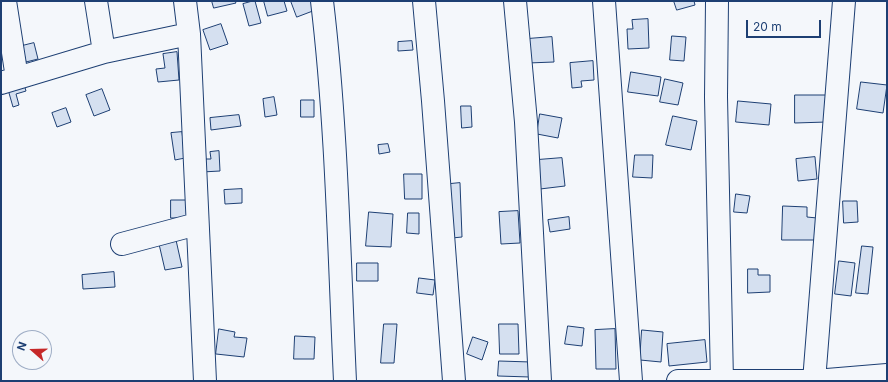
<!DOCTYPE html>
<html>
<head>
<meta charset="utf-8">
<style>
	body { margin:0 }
	#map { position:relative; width:888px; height:382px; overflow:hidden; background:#f4f7fb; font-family:Inter,sans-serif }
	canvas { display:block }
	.frame { position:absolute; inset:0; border:2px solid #1d3f73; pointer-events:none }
	.north { position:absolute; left:12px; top:330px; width:40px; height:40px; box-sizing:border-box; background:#f4f7fb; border:1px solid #9eadc5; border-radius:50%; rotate:290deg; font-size:11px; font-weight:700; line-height:16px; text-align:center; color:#1d3f73 }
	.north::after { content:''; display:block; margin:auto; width:14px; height:18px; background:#c62828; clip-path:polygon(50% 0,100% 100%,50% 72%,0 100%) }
	.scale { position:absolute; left:746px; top:20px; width:75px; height:18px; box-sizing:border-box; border:2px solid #1d3f73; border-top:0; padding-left:5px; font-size:12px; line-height:14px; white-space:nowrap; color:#1d3f73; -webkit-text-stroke:3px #f4f7fb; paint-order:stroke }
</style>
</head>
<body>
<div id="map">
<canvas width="888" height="382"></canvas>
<div class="frame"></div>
<div class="north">N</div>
<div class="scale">20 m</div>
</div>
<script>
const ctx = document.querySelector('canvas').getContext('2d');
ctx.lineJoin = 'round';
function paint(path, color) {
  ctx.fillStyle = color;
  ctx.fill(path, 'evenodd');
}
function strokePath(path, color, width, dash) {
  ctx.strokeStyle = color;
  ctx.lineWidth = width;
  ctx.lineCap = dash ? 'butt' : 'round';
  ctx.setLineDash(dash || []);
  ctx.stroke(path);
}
const building = new Path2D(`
	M212,1H235L236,3L214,8Z
	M253,1H255L261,23L249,26L243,4Z
	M264,1H284L287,11L268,16Z
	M291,1H314L318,9L297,17Z
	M674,1H694L695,5L677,10Z
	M648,19L649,48L628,49L627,29H633L632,20Z
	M221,24L228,44L210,50L203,30Z
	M672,36L686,37L684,61L670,60Z
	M552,37L554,62L528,63L527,39Z
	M412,41L413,50L398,51V42Z
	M34,43L38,59L26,62L22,46Z
	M177,52L179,80L158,82L156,69L165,68L163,54Z
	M593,61L594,80L581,81L582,87L572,88L570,63Z
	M631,72L661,77L658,96L628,92Z
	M665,79L683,83L678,105L660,102Z
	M23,81L26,91L16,94L19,105L13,107L7,86Z
	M861,82L887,85L883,113L857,109Z
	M102,89L110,110L94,116L86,95Z
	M795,95H827V122L795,123Z
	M274,97L277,115L265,117L263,99Z
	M301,100H314V117H301Z
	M738,101L771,104L769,125L736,122Z
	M461,106H471L472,127L462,128Z
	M66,108L71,122L57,127L52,113Z
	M540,114L562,118L558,138L537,134Z
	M239,115L241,126L211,130L210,118Z
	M673,116L697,121L691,150L666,145Z
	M182,132L185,158L175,160L171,133Z
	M388,144L390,152L379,154L378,145Z
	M219,151L220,171L202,172L201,159H211L210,152Z
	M635,155H653L652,178L633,177Z
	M815,157L817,179L798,181L796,159Z
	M562,158L565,186L540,189L537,160Z
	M404,174H422V199H405Z
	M460,183L462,237L452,238L450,184Z
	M242,189V203L225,204L224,190Z
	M736,194L750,196L747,213L734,212Z
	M171,200H187V218H171Z
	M843,201H857L858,222L844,223Z
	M783,206L807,207V217L817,218V240H782Z
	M518,211L520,243L501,244L499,212Z
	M369,212L393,214L391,247L366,246Z
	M408,213H419V234L407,233Z
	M569,217L570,229L550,232L548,220Z
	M176,240L182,267L165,270L159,244Z
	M862,246L873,247L868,294L856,293Z
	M839,261L855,263L851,296L835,294Z
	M357,263H378V281H357Z
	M748,269H758V275H770V292L748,293Z
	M114,272L115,287L83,289L82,275Z
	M419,278L435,280L433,295L417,293Z
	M384,324H397L394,363H381Z
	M499,324H518L519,354H500Z
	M568,326L584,328L582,346L565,344Z
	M219,329L235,332L234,337L247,338L244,357L216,354Z
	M615,329L616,369H596L595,330Z
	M642,330L663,332L661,362L640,360Z
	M295,336L315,337L314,359H294Z
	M473,337L488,342L482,360L467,354Z
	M705,340L707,362L669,366L667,344Z
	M499,361L531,362L530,377L498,376Z`);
paint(building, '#d5e0f0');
strokePath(building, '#1d3f73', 1);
const street = new Path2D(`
	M5,1L17,78
	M96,1L104,52
	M185,1L189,34L205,381
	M322,1C337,127 339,254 345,381
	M424,1L433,101L454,381
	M515,1L526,122L540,381
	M604,1L631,381
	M717,1L716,97L722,381
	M1,83L104,52L189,34
	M122,244L197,224
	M678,381H807
	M814,381L844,1
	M815,381L887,375`);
strokePath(street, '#1d3f73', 24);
strokePath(street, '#f4f7fb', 22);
</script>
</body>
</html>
